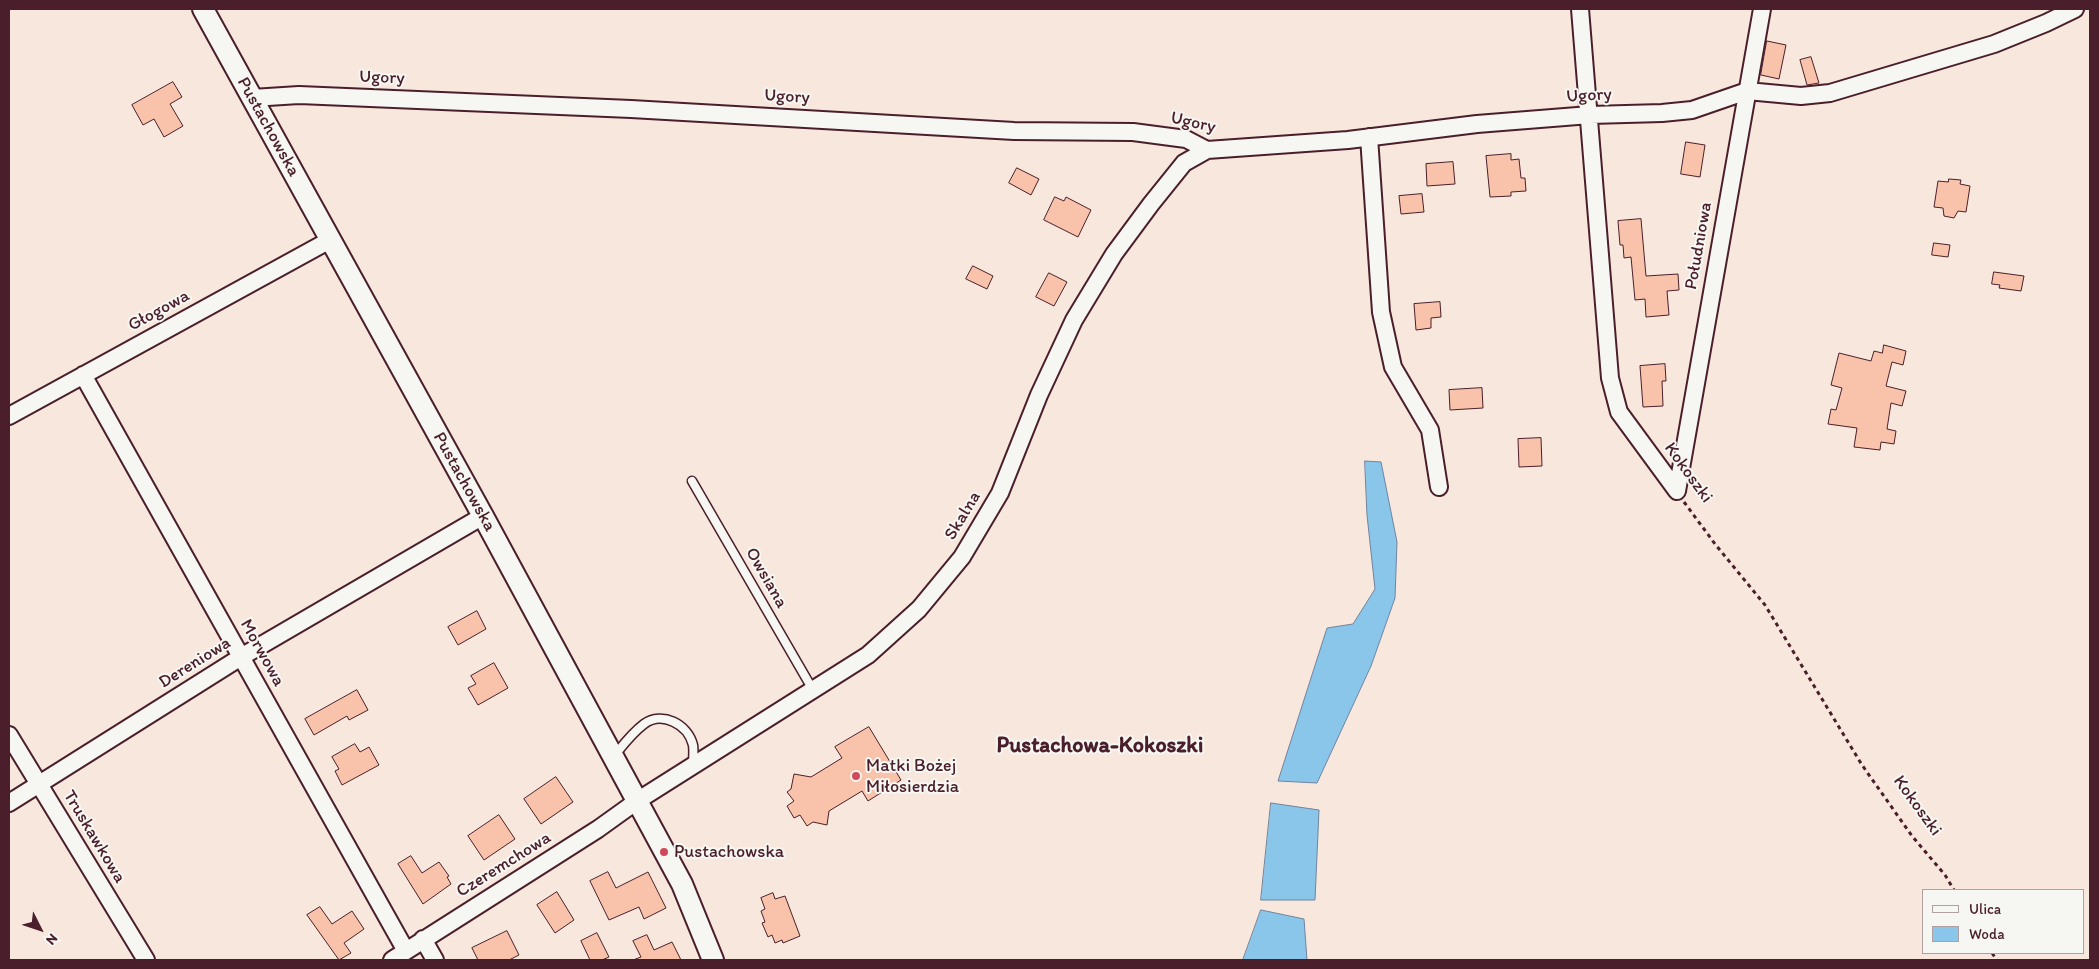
<!DOCTYPE html>
<html>
<head>
<meta charset="utf-8">
<style>
	body { margin:0 }
	#map { position:relative; width:2099px; height:969px; overflow:hidden; background:#f7e7dc; font-family:Itim,sans-serif }
	canvas { display:block }
	.frame { position:absolute; inset:0; border:10px solid #4a1f2b; pointer-events:none }
	.legend { position:absolute; left:1922px; top:889px; width:162px; height:65px; box-sizing:border-box; background:#f6f6f2; border:1px solid #b1a0a2; margin:0; padding:6px 9px; list-style:none; font-size:15px; color:#4a1f2b }
	.legend li { display:flex; align-items:center; gap:10px; height:25px }
	.legend b { width:25px; border:1px solid #b1a0a2 }
	.north { position:absolute; left:15px; top:904px; width:50px; height:50px; -webkit-text-stroke:4px #f6f6f2; paint-order:stroke; rotate:131deg; font-size:14px; font-weight:700; line-height:20px; text-align:center; color:#4a1f2b }
	.north::after { content:''; display:block; margin:auto; width:18px; height:22px; background:#4a1f2b; clip-path:polygon(50% 0,100% 100%,50% 72%,0 100%) }
</style>
</head>
<body>
<div id="map">
<canvas width="2099" height="969"></canvas>
<div class="frame"></div>
<ul class="legend">
<li><b style="height:6px;background:#f6f6f2"></b>Ulica</li>
<li><b style="height:14px;background:#8ac6ea"></b>Woda</li>
</ul>
<div class="north">N</div>
</div>
<script>
const ctx = document.querySelector('canvas').getContext('2d');
ctx.lineJoin = 'round';
function paint(path, color) {
  ctx.fillStyle = color;
  ctx.fill(path, 'evenodd');
}
function strokePath(path, color, width, dash) {
  ctx.strokeStyle = color;
  ctx.lineWidth = width;
  ctx.lineCap = dash ? 'butt' : 'round';
  ctx.setLineDash(dash || []);
  ctx.stroke(path);
}
function drawText(font, color, halo, rows, align = 'center') {
  ctx.font = font + ' Itim,sans-serif';
  ctx.lineWidth = 4;
  ctx.setLineDash([]);
  ctx.textBaseline = 'middle';
  ctx.strokeStyle = halo;
  ctx.fillStyle = color;
  for (const [text, x, y, turn = 0] of rows) {
    ctx.save();
    ctx.translate(x, y);
    ctx.rotate((+turn || 0) * Math.PI / 180);
    ctx.textAlign = isNaN(turn) ? turn : align;
    if (halo) ctx.strokeText(text, 0, 0);
    ctx.fillText(text, 0, 0);
    ctx.restore();
  }
}
const water = new Path2D(`
	M1365,461L1381,462L1397,542L1395,598L1371,666L1317,783L1278,781L1327,628L1353,624L1375,589L1367,515Z
	M1271,803L1319,810L1315,900H1261Z
	M1261,910L1304,919L1307,960H1243Z`);
paint(water, '#8ac6ea');
strokePath(water, '#70839e', 1);
const building = new Path2D(`
	M1767,41L1786,45L1779,79L1761,75Z
	M1811,57L1819,83L1807,85L1800,60Z
	M173,82L182,97L170,104L183,126L164,137L154,119L143,125L132,105Z
	M1686,142L1705,145L1700,177L1681,174Z
	M1511,154V160L1519,159L1521,178H1525L1526,191L1511,192V196L1490,197L1486,156Z
	M1453,162L1455,184L1427,186L1426,164Z
	M1017,168L1039,179L1031,195L1009,183Z
	M1949,179L1961,180L1960,184L1970,186L1966,212L1958,211L1954,218L1944,216L1943,208L1934,207L1938,181L1948,182Z
	M1422,194L1424,212L1401,214L1399,196Z
	M1055,197L1064,201L1066,197L1091,210L1078,237L1044,220Z
	M1641,219L1646,276L1678,274L1679,290L1667,291L1669,315L1646,317L1645,299L1635,300L1631,257L1624,258L1623,245H1620L1618,221Z
	M1934,243L1950,245L1948,257L1932,255Z
	M973,266L993,276L987,289L966,279Z
	M1994,272L2024,276L2021,291L1999,288L2000,285L1992,284Z
	M1049,273L1067,282L1054,306L1036,297Z
	M1440,302L1441,317L1431,318V328L1416,330L1414,304Z
	M1884,345L1906,351L1903,365L1892,362L1886,386L1906,391L1902,406L1891,403L1887,429L1896,431L1894,444L1881,442L1880,450L1854,447L1857,428L1828,424L1831,409L1836,410L1842,388L1831,385L1839,353L1871,361L1874,351L1882,353Z
	M1665,364L1666,381H1662L1663,406L1643,407L1640,366Z
	M1482,388L1483,408L1450,410L1449,390Z
	M1541,438L1542,466L1519,467L1518,439Z
	M477,611L486,629L458,645L448,627Z
	M494,663L508,688L478,705L468,688L476,684L471,676Z
	M357,690L368,710L349,720L347,716L314,735L305,719Z
	M869,727L901,780L868,801L862,791L829,811L827,825L813,822L807,826L800,815L794,818L787,806L794,801L787,792L791,789L794,774L811,777L842,758L835,747Z
	M355,744L360,752L369,747L379,765L342,785L335,771L339,769L332,757Z
	M556,777L573,802L541,824L524,799Z
	M499,815L515,839L484,860L468,836Z
	M411,856L422,873L439,862L449,876L447,877L451,884L423,904L398,864Z
	M608,872L616,888L648,872L666,908L644,919L639,907L609,920L590,881Z
	M557,892L574,920L555,933L537,905Z
	M773,893L775,899L785,896L800,936L783,943L782,940L775,943L772,935L768,937L762,923L765,922L761,911L765,909L761,898Z
	M320,907L332,924L352,911L364,929L344,943L351,953L339,960L307,915Z
	M507,931L519,955L509,960H478L472,948Z
	M597,933L609,957L602,960H590L581,941Z
	M647,935L654,950L672,942L681,960H633L641,957L633,941Z`);
paint(building, '#f8c3aa');
strokePath(building, '#4a1f2b', 1);
const service = new Path2D(`
	M692,481L813,690
	M614,756C623,745 632,733 644,724C662,711 688,724 693,745C694,751 693,759 693,765`);
const minor = new Path2D(`
	M1580,9L1610,378L1619,412L1677,491
	M252,98L299,95L631,109L1014,131L1133,132L1186,139L1207,150L1348,140L1477,124L1590,115L1662,113L1692,110L1747,91L1801,96L1830,93L1994,44L2046,23L2075,9
	M1369,137L1381,312L1393,367L1430,430L1439,487
	M83,375L406,951
	M9,416L330,240
	M1677,491L1762,9
	M9,735L146,960
	M9,803L241,657L483,516
	M423,939L435,960
	M392,960L598,829L637,801L868,655L919,609L962,557L1000,493L1039,395L1074,320L1114,254L1151,204L1184,163L1207,150`);
const tertiary = new Path2D(`
	M203,9L483,516L682,884L713,960`);
strokePath(service, '#4a1f2b', 11);
strokePath(minor, '#4a1f2b', 20);
strokePath(tertiary, '#4a1f2b', 24);
strokePath(new Path2D(`
	M1684,502L1715,544L1765,605L1862,765L1912,836L1945,875L1954,890
	M1992,953L1997,960`), '#4a1f2b', 3, [4, 4]);
strokePath(service, '#f6f6f2', 8);
strokePath(minor, '#f6f6f2', 16);
strokePath(tertiary, '#f6f6f2', 20);
for (const [x, y, r, color] of [
	[856,776,5,"#d1495b"],
	[664,852,5,"#d1495b"]
]) {
  const dot = new Path2D();
  dot.arc(x, y, r, 0, 2 * Math.PI);
  ctx.fillStyle = color;
  ctx.fill(dot);
  strokePath(dot, '#f6f6f2', 2);
}
drawText('18px', '#4a1f2b', '#f6f6f2', [
	["Ugory",382,78,2],
	["Ugory",1589,96,-3],
	["Ugory",787,97,3],
	["Ugory",1193,123,13],
	["Pustachowska",268,127,61],
	["Południowa",1699,246,-80],
	["Głogowa",159,311,-29],
	["Kokoszki",1688,473,54],
	["Pustachowska",464,482,61],
	["Skalna",963,516,-59],
	["Owsiana",766,578,60],
	["Morwowa",262,653,61],
	["Dereniowa",195,663,-32],
	["Kokoszki",1917,806,54],
	["Truskawkowa",94,837,59],
	["Czeremchowa",504,865,-32]
]);
drawText('18px', '#4a1f2b', '#f6f6f2', [
	["Matki Bożej",866,766],
	["Miłosierdzia",866,787],
	["Pustachowska",674,852]
], 'left');
drawText('bold 22px', '#4a1f2b', '#f6f6f2', [
	["Pustachowa-Kokoszki",1100,746]
]);
</script>
</body>
</html>
